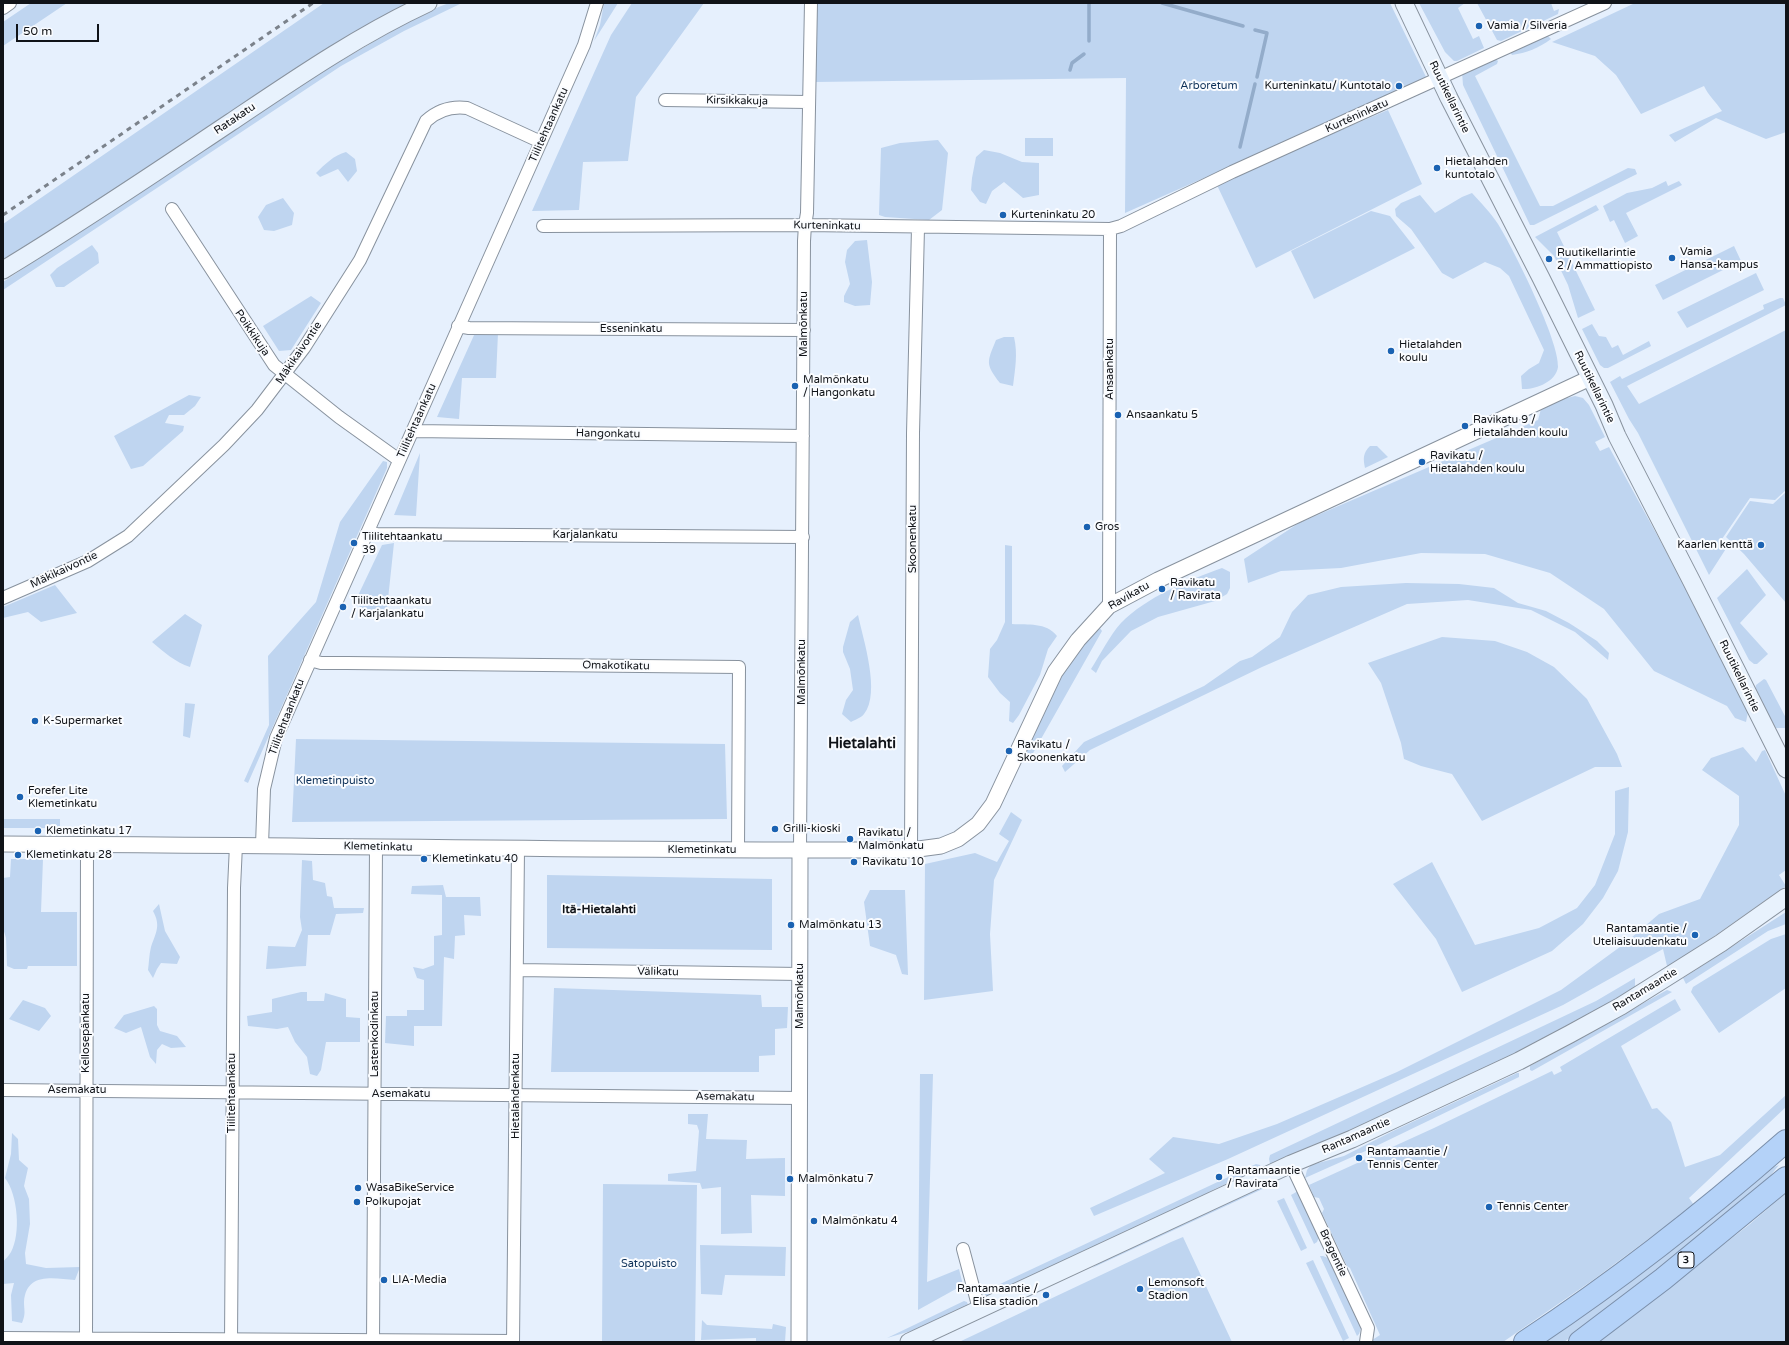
<!DOCTYPE html>
<html>
<head>
<meta charset="utf-8">
<style>
	body { margin:0 }
	#map { position:relative; width:1789px; height:1345px; overflow:hidden; background:#e6f0fd; font-family:"Varela Round",sans-serif }
	canvas { display:block }
	.frame { position:absolute; inset:0; border:4px solid #101318; pointer-events:none }
	.scale { position:absolute; left:16px; top:24px; width:83px; height:18px; box-sizing:border-box; border:2px solid #101318; border-top:0; padding-left:5px; font-size:12px; line-height:14px; white-space:nowrap; color:#101318; -webkit-text-stroke:3px #fafcff; paint-order:stroke }
</style>
</head>
<body>
<div id="map">
<canvas width="1789" height="1345"></canvas>
<div class="frame"></div>
<div class="scale">50 m</div>
</div>
<script>
const ctx = document.querySelector('canvas').getContext('2d');
ctx.lineJoin = 'round';
function paint(path, color) {
  ctx.fillStyle = color;
  ctx.fill(path, 'evenodd');
}
function strokePath(path, color, width, dash) {
  ctx.strokeStyle = color;
  ctx.lineWidth = width;
  ctx.lineCap = dash ? 'butt' : 'round';
  ctx.setLineDash(dash || []);
  ctx.stroke(path);
}
function drawText(font, color, halo, rows, align = 'center') {
  ctx.font = font + ' "Varela Round",sans-serif';
  ctx.lineWidth = 4;
  ctx.setLineDash([]);
  ctx.textBaseline = 'middle';
  ctx.strokeStyle = halo;
  ctx.fillStyle = color;
  for (const [text, x, y, turn = 0] of rows) {
    ctx.save();
    ctx.translate(x, y);
    ctx.rotate((+turn || 0) * Math.PI / 180);
    ctx.textAlign = isNaN(turn) ? turn : align;
    if (halo) ctx.strokeText(text, 0, 0);
    ctx.fillText(text, 0, 0);
    ctx.restore();
  }
}
paint(new Path2D(`
	M31,3H67L3,46V22Z
	M324,3H412L47,233L3,259V224Z
	M449,3H462L404,31L341,66L3,290V282L301,84L423,13Z
	M604,3H618L594,41L600,25Z
	M632,3H704L636,97L628,161L583,162L579,210L532,211L611,35Z
	M817,3H1390L1427,79L1125,213L1126,78L815,82Z
	M1419,3H1465L1458,8L1473,39L1479,36L1484,48L1457,61H1454L1445,52Z
	M1477,3H1551L1554,11L1559,9L1558,14L1501,41L1497,40Z
	M1635,3H1786V132L1766,139L1716,118L1675,142L1669,135L1722,111C1716,102 1708,95 1704,86L1641,114L1616,75L1595,56L1552,42Z
	M1546,34L1551,39C1539,48 1526,53 1512,55L1510,52Z
	M1493,57L1498,61L1497,64L1475,76L1540,206H1553L1628,168L1635,169L1637,174L1534,225H1530L1463,85L1462,72Z
	M1388,110L1422,184L1256,268L1216,183Z
	M1025,138H1053V156H1025Z
	M938,140L948,153L942,210L929,220L885,217L879,215L881,148L900,143Z
	M984,150L1000,153L1022,162L1039,163V195L1023,198L1004,182L992,191L986,204L980,202L971,190L972,178L976,157Z
	M346,152L355,159L357,171L348,182L338,169L320,177L316,173C324,165 334,155 346,152Z
	M1666,181L1668,186L1679,181L1682,185L1626,213L1638,236L1625,243L1614,220L1610,222L1603,206L1627,193L1652,188Z
	M1472,193C1481,203 1491,213 1498,224C1513,248 1560,342 1558,367C1556,382 1535,390 1522,389L1521,376L1529,369L1539,363L1544,350L1509,276L1500,268L1485,262L1453,279L1442,273L1411,229L1396,216L1395,209L1401,203L1420,195L1435,213L1462,197Z
	M283,198L294,213L292,225L274,231L264,230L258,217L266,205Z
	M1596,205L1599,210L1597,211L1557,232L1595,310L1578,318L1568,285L1554,256L1535,237Z
	M1371,211L1390,216L1415,248L1314,299L1291,251Z
	M867,240L872,282L870,305L855,306L844,302V296L850,284L845,262L847,250L855,241Z
	M92,245L98,253L99,263L64,287H56L50,275L57,268Z
	M1734,246L1741,261L1663,300L1655,285Z
	M1756,273L1764,290L1687,328L1677,312Z
	M311,296L321,303L291,350L279,351L263,326Z
	M1780,298H1783L1786,305L1627,386L1639,404L1786,330V490L1775,500L1750,498L1722,539L1729,544L1709,575L1638,433L1629,419L1610,382L1620,376L1622,379L1764,309L1763,305Z
	M1592,324L1599,336L1606,337L1612,348L1618,345L1623,355L1649,341L1651,346L1608,368H1604L1600,365L1582,329Z
	M475,333H498L496,378H462L459,419L437,417Z
	M1004,337H1014C1018,354 1015,369 1013,386L1000,383C985,364 987,362 996,340Z
	M189,395L201,397L195,406L184,415H169L165,423L184,426L183,431L143,466L131,469L114,436Z
	M1575,396L1583,398L1589,405L1605,437L1595,442L1600,451L1609,447L1692,599L1748,712L1746,722L1735,718L1727,706L1654,671L1604,609L1550,573L1485,554L1421,553L1341,568L1281,571L1248,583L1244,559L1299,523L1538,420L1541,409L1552,402Z
	M1370,446H1377L1388,457L1365,468C1363,458 1363,453 1370,446Z
	M420,453L416,516L394,515Z
	M383,461L387,462V468L248,783L244,781L269,725L268,656L316,602L340,522Z
	M1786,492V603L1744,554L1726,537L1750,501L1773,504Z
	M394,543L386,618L354,604L382,545Z
	M1005,545L1012,546V624C1028,625 1046,622 1057,636L1048,649L1040,675L1019,715L1013,723L1009,721L1010,702L1000,693L988,677L990,649L997,640L1005,622Z
	M1222,568L1230,572V588L1227,594L1215,601L1158,617L1131,631L1102,661L1096,673L1091,669C1100,655 1110,635 1121,623C1146,597 1189,580 1222,568Z
	M1747,569L1766,595L1740,623L1768,654L1757,664H1754L1749,660L1717,598Z
	M1406,583L1459,584L1494,588L1518,603L1546,611L1569,623L1597,641L1609,653L1608,660L1575,632L1531,610L1468,600L1407,604L1262,667L1090,750L1065,772L1062,766L1084,742L1204,686L1240,661L1252,657L1280,637L1292,612L1308,595L1341,587Z
	M55,585L77,613L41,622L28,612L3,618V607Z
	M185,614L202,625L190,667C175,662 164,652 152,642Z
	M858,615C863,639 881,693 864,714C861,718 854,720 851,722L842,714L846,700L853,690L850,669L843,652V647L850,622Z
	M1099,627L1102,631L1028,762L1023,760C1035,732 1046,703 1061,676C1071,658 1086,642 1099,627Z
	M1442,637L1495,641L1527,652L1554,667L1587,699L1617,754L1622,767H1595L1482,821L1452,774L1421,766L1404,759L1401,743L1381,683L1368,663Z
	M1764,679L1766,680L1786,718V728H1776L1755,690L1756,685Z
	M185,703L195,704L190,738L183,736Z
	M296,739L725,744L727,819L292,822Z
	M1743,747L1756,762L1762,751L1765,750L1786,796V870L1779,875L1786,886L1670,967L1667,966L1663,949L1563,1005L1228,1159L1094,1216L1090,1208L1165,1173L1149,1159L1173,1137L1219,1144L1277,1124L1397,1072L1561,990L1624,944L1659,914L1700,899L1739,825V796L1702,770L1711,758Z
	M1629,787L1628,832L1618,871L1603,898L1583,924L1552,951L1462,992L1436,939L1393,884L1432,862L1475,945L1539,928L1577,908L1595,885L1615,834V791Z
	M1011,812L1022,820L994,880L990,934L993,991L924,1000L925,864L975,853L997,862L1009,841L999,834Z
	M3,819H60V828H3Z
	M11,859H43L41,912H77V966H28L27,969H14L7,966L6,938L3,928V878L10,877Z
	M302,860L312,861L313,880L325,883L327,896L332,897L334,908H364L363,913L336,914L330,935H308L306,966C292,966 280,969 266,969L268,946L295,947L302,930L300,917Z
	M547,875L772,879V950L547,948Z
	M443,885L446,897H480L481,916L464,915L465,935L455,936L454,959L444,957L442,1026H414V1046L385,1043L386,1016H407V1010H424V980L417,978L413,967L423,969L434,965V936L442,935V895L411,894L412,886Z
	M870,890H905L908,975L902,974L896,955L870,946L864,902Z
	M159,904L165,931L180,957L177,964L161,963L157,969L153,978L148,970C149,963 149,955 151,947C156,932 161,926 153,911Z
	M1786,912V924L1768,931L1686,984L1683,978Z
	M1786,934V988L1719,1033L1691,992L1693,987L1771,939Z
	M1635,978V989L1516,1053L1271,1168L1269,1159L1270,1155L1596,1001Z
	M554,988L761,995L762,1007H788L787,1028L775,1029V1055L759,1056V1072H551Z
	M1667,990L1672,992L1532,1071L1530,1070V1066Z
	M301,992H307V1001H324L325,993L346,999V1017L360,1018V1042H326L321,1070L317,1076L310,1074L307,1057L295,1042L288,1027L277,1029L248,1026L247,1016L272,1012V999Z
	M1675,999L1681,1010L1621,1046L1652,1109L1657,1108L1671,1122L1685,1167L1720,1155L1786,1095V1107L1689,1198L1694,1205L1593,1280L1503,1342H1369L1380,1335L1350,1268L1347,1266L1322,1213L1324,1209L1319,1198L1314,1197L1309,1185L1434,1128L1552,1071L1554,1075L1562,1071L1560,1067Z
	M23,1000L45,1008L51,1016L39,1031L9,1019Z
	M154,1006L157,1009V1025L160,1031L177,1036L186,1047L171,1048L162,1044L157,1050L156,1064L150,1057L141,1027L126,1033L114,1028L124,1015Z
	M1517,1073H1519V1077L1370,1149L1305,1178L1307,1170L1311,1165L1344,1156L1393,1131Z
	M920,1074H933L927,1282L959,1269L963,1285L918,1310Z
	M688,1114H708L706,1139L747,1140L746,1159L785,1158V1196L751,1195L752,1233L721,1234V1187L702,1189L700,1183L668,1181V1174L696,1171L699,1131L697,1125L688,1124Z
	M12,1133L18,1139L19,1160L28,1168L24,1186L29,1199L30,1224L25,1253L26,1264L46,1268L80,1267L75,1280C53,1278 26,1272 24,1302C24,1311 26,1313 22,1323L12,1321L11,1295L14,1283L3,1284C3,1278 1,1268 3,1262C5,1259 9,1256 11,1252C21,1234 18,1195 5,1178L11,1154Z
	M1256,1164L1260,1165L1262,1171C1231,1180 1212,1189 1185,1207L987,1297L983,1292Z
	M1779,1165L1758,1191L1647,1282L1564,1342H1539L1764,1171Z
	M1271,1182L1269,1186L1092,1268L1106,1258Z
	M603,1184L697,1185L695,1342H602Z
	M1298,1191L1319,1237L1317,1242L1314,1244L1291,1195Z
	M1786,1193V1342H1598L1750,1224Z
	M1284,1198L1307,1248L1301,1251L1277,1201Z
	M1183,1237L1232,1342H959L1171,1242Z
	M700,1245L786,1247L785,1276L725,1275L722,1295L701,1294Z
	M1320,1256H1323L1328,1258L1361,1328L1359,1334L1357,1336Z
	M1313,1260L1349,1338L1343,1341L1306,1263Z
	M964,1301L967,1302L968,1305L928,1326L887,1338Z
	M702,1320L707,1325L772,1329L773,1324L786,1327L785,1342H756V1338L701,1340Z`), '#bfd5f0');
strokePath(new Path2D(`
	M1162,3L1243,26
	M1255,30L1267,33L1257,77
	M1089,41V3
	M1070,70L1072,63L1084,54
	M1240,147L1255,84`), '#93acca', 3.5);
const minor = new Path2D(`
	M3,8L10,3
	M665,100L808,102
	M172,209L274,365L339,417L399,460
	M543,226L805,225L1110,229L1121,226L1232,172L1605,3
	M458,326L469,328L804,330
	M413,431L803,436
	M368,532L377,534L803,537
	M3,598L88,561L128,536L224,445L257,410L304,348L360,260L426,121C438,110 451,106 467,108L541,142
	M1109,606L1110,229
	M310,660L321,663H347L739,667L738,850
	M262,845L264,789L276,738L584,45L597,3
	M800,850L804,241L805,225L807,213L811,3
	M911,850L913,433L918,228
	M517,970L800,974
	M3,1090L800,1098
	M1291,1164L1368,1328L1366,1342
	M963,1249L979,1309
	M3,1338L513,1341
	M86,1342L87,844
	M231,1342L234,888L236,845
	M373,1342L376,846
	M513,1342L518,849`);
const tertiary = new Path2D(`
	M3,844C306,845 608,851 911,850L941,846L958,839L978,824L993,804L1055,672L1078,640L1109,606L1158,580L1590,378
	M799,1342L800,850`);
const secondary = new Path2D(`
	M1404,3L1449,98L1541,278L1604,405L1617,436L1691,580L1786,769
	M3,270C81,223 156,172 231,122C295,79 359,35 428,3
	M909,1342L1291,1164L1352,1139L1519,1061L1570,1034L1621,1006L1721,943L1786,897`);
const motorway = new Path2D(`
	M1525,1342C1616,1282 1704,1213 1786,1141
	M1580,1342L1663,1279L1786,1178`);
strokePath(minor, '#88929e', 14);
strokePath(tertiary, '#88929e', 17);
strokePath(secondary, '#88929e', 19);
strokePath(motorway, '#7b8faa', 24);
strokePath(minor, '#fff', 12);
strokePath(tertiary, '#fff', 15);
strokePath(secondary, '#e8f2fd', 17);
strokePath(motorway, '#b4d2f8', 22);
strokePath(new Path2D(`
	M3,215L313,3`), '#7b828b', 3, [5, 5]);
for (const [x, y, r, color] of [
	[1479,26,4,"#1a62b2"],
	[1399,86,4,"#1a62b2"],
	[1437,168,4,"#1a62b2"],
	[1003,215,4,"#1a62b2"],
	[1672,258,4,"#1a62b2"],
	[1549,259,4,"#1a62b2"],
	[1391,351,4,"#1a62b2"],
	[795,386,4,"#1a62b2"],
	[1118,415,4,"#1a62b2"],
	[1465,426,4,"#1a62b2"],
	[1422,462,4,"#1a62b2"],
	[1087,527,4,"#1a62b2"],
	[354,543,4,"#1a62b2"],
	[1761,545,4,"#1a62b2"],
	[1162,589,4,"#1a62b2"],
	[343,607,4,"#1a62b2"],
	[35,721,4,"#1a62b2"],
	[1009,751,4,"#1a62b2"],
	[20,797,4,"#1a62b2"],
	[775,829,4,"#1a62b2"],
	[38,831,4,"#1a62b2"],
	[850,839,4,"#1a62b2"],
	[18,855,4,"#1a62b2"],
	[424,859,4,"#1a62b2"],
	[854,862,4,"#1a62b2"],
	[791,925,4,"#1a62b2"],
	[1695,935,4,"#1a62b2"],
	[1359,1158,4,"#1a62b2"],
	[1219,1177,4,"#1a62b2"],
	[790,1179,4,"#1a62b2"],
	[358,1188,4,"#1a62b2"],
	[357,1202,4,"#1a62b2"],
	[1489,1207,4,"#1a62b2"],
	[814,1221,4,"#1a62b2"],
	[384,1280,4,"#1a62b2"],
	[1140,1289,4,"#1a62b2"],
	[1046,1295,4,"#1a62b2"]
]) {
  const dot = new Path2D();
  dot.arc(x, y, r, 0, 2 * Math.PI);
  ctx.fillStyle = color;
  ctx.fill(dot);
  strokePath(dot, '#fafcff', 1.5);
}
for (const [x, y, w] of [
	[1686,1260,16]
]) {
  const box = new Path2D();
  box.roundRect(x - w / 2, y - 8, w, 16, 3);
  ctx.fillStyle = '#fafcff';
  ctx.fill(box);
  strokePath(box, '#101318', 1);
}
drawText('bold 10px', '#101318', null, [
	["3",1686,1260]
]);
drawText('11px', '#101318', '#fafcff', [
	["Vamia / Silveria",1487,26],
	["Kurteninkatu/ Kuntotalo",1391,86,"right"],
	["Hietalahden",1445,162],
	["kuntotalo",1445,175],
	["Kurteninkatu 20",1011,215],
	["Vamia",1680,252],
	["Hansa-kampus",1680,265],
	["Ruutikellarintie",1557,253],
	["2 / Ammattiopisto",1557,266],
	["Hietalahden",1399,345],
	["koulu",1399,358],
	["Malmönkatu",803,380],
	["/ Hangonkatu",803,393],
	["Ansaankatu 5",1126,415],
	["Ravikatu 9 /",1473,420],
	["Hietalahden koulu",1473,433],
	["Ravikatu /",1430,456],
	["Hietalahden koulu",1430,469],
	["Gros",1095,527],
	["Tiilitehtaankatu",362,537],
	["39",362,550],
	["Kaarlen kenttä",1753,545,"right"],
	["Ravikatu",1170,583],
	["/ Ravirata",1170,596],
	["Tiilitehtaankatu",351,601],
	["/ Karjalankatu",351,614],
	["K-Supermarket",43,721],
	["Ravikatu /",1017,745],
	["Skoonenkatu",1017,758],
	["Forefer Lite",28,791],
	["Klemetinkatu",28,804],
	["Grilli-kioski",783,829],
	["Klemetinkatu 17",46,831],
	["Ravikatu /",858,833],
	["Malmönkatu",858,846],
	["Klemetinkatu 28",26,855],
	["Klemetinkatu 40",432,859],
	["Ravikatu 10",862,862],
	["Malmönkatu 13",799,925],
	["Rantamaantie /",1687,929,"right"],
	["Uteliaisuudenkatu",1687,942,"right"],
	["Rantamaantie /",1367,1152],
	["Tennis Center",1367,1165],
	["Rantamaantie",1227,1171],
	["/ Ravirata",1227,1184],
	["Malmönkatu 7",798,1179],
	["WasaBikeService",366,1188],
	["Polkupojat",365,1202],
	["Tennis Center",1497,1207],
	["Malmönkatu 4",822,1221],
	["LIA-Media",392,1280],
	["Lemonsoft",1148,1283],
	["Stadion",1148,1296],
	["Rantamaantie /",1038,1289,"right"],
	["Elisa stadion",1038,1302,"right"]
], 'left');
drawText('11px', '#0d3058', '#fafcff', [
	["Arboretum",1209,86],
	["Klemetinpuisto",335,781],
	["Satopuisto",649,1264]
]);
drawText('11px', '#101318', '#fafcff', [
	["Ruutikellarintie",1449,97,64],
	["Kirsikkakuja",737,101,1],
	["Kurténinkatu",1357,116,-24],
	["Ratakatu",235,119,-34],
	["Tiilitehtaankatu",549,125,-66],
	["Kurteninkatu",827,226,1],
	["Malmönkatu",804,324,-90],
	["Esseninkatu",631,329],
	["Poikkikuja",252,333,56],
	["Mäkikaivontie",299,353,-56],
	["Ansaankatu",1110,369,-90],
	["Ruutikellarintie",1594,387,64],
	["Tiilitehtaankatu",417,421,-66],
	["Hangonkatu",608,434,1],
	["Karjalankatu",585,535],
	["Skoonenkatu",913,539,-90],
	["Mäkikaivontie",64,570,-25],
	["Ravikatu",1129,596,-30],
	["Omakotikatu",616,666,1],
	["Malmönkatu",802,672,-90],
	["Ruutikellarintie",1739,676,64],
	["Tiilitehtaankatu",287,717,-69],
	["Klemetinkatu",378,847,1],
	["Klemetinkatu",702,850],
	["Välikatu",658,972,1],
	["Rantamaantie",1645,990,-31],
	["Malmönkatu",800,996,-90],
	["Kellosepänkatu",86,1033,-90],
	["Lastenkodinkatu",375,1034,-90],
	["Asemakatu",77,1090],
	["Tiilitehtaankatu",232,1093,-90],
	["Asemakatu",401,1094],
	["Hietalahdenkatu",516,1096,-90],
	["Asemakatu",725,1097,1],
	["Rantamaantie",1356,1136,-24],
	["Bragentie",1333,1253,65]
]);
drawText('bold 12px', '#101318', '#fafcff', [
	["Itä-Hietalahti",599,910]
]);
drawText('bold 15px', '#101318', '#fafcff', [
	["Hietalahti",862,744]
]);
</script>
</body>
</html>
